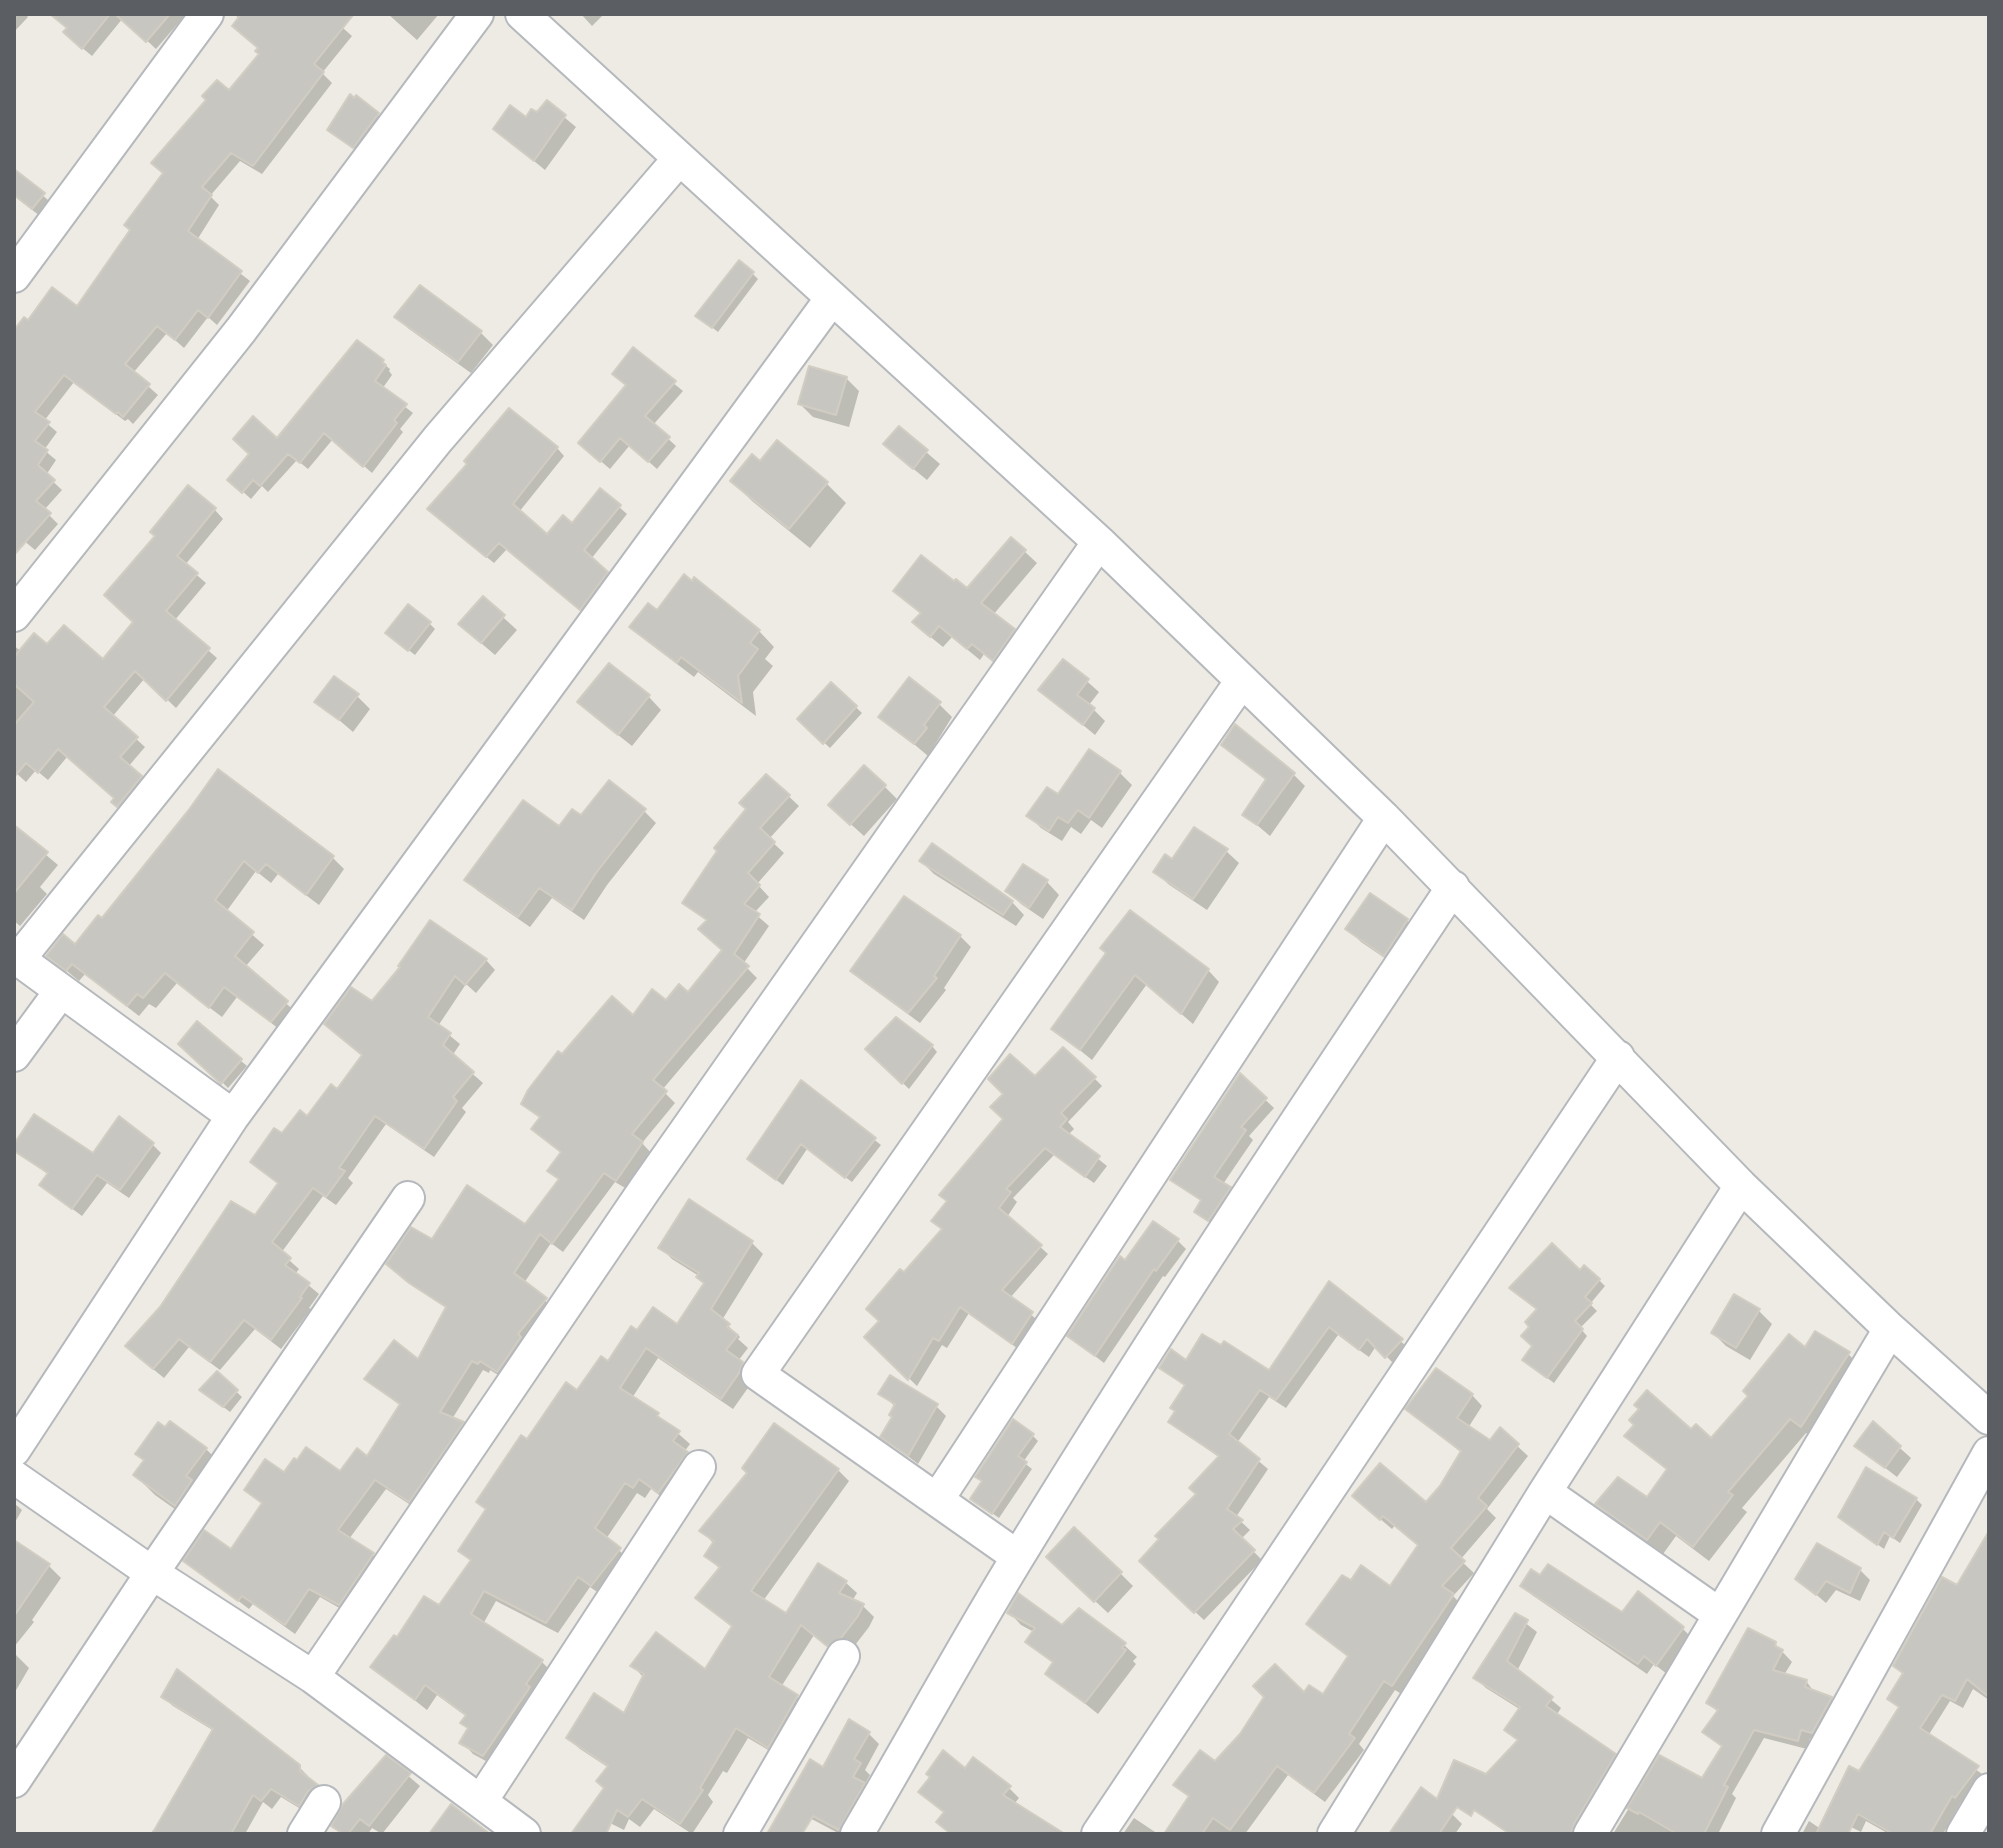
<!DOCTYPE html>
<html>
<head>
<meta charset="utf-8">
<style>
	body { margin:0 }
	#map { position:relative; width:2003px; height:1848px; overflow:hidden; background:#edebe3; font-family:"PT Sans Narrow",sans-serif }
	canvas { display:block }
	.frame { position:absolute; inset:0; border:16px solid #5b5e62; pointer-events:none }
</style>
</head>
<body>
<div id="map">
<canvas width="2003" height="1848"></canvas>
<div class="frame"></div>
</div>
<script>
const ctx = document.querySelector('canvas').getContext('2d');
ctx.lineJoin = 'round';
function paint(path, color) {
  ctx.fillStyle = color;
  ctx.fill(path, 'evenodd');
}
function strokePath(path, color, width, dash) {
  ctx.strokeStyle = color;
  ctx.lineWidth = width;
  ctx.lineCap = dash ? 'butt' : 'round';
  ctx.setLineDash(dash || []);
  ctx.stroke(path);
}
paint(new Path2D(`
	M14,14H25L28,17L14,32Z
	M52,14H186L156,49L123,18L92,56L74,41L69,28Z
	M234,14H327L352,36L322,73L332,83L262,174L240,161L210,196L219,205L197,240L250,281L217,325L208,317L184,348L167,333L133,373L158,395L133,424L128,419L125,421L74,382L44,421L57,432L44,450L56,460L46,475L62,490L44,510L58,524L35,550L22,539L14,550V334L29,323L78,308L229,93L261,54L240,19Z
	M388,14H439L417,40Z
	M581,14H604L592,26Z
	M357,98L384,120L360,152L335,135Z
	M547,103L576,127L545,170L495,129L537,115Z
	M14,171L55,206L44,219L14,196Z
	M752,273L758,279L718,332L704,321Z
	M397,317L480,332L493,345L471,373L409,329Z
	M357,343L390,369L389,371L392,375L382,389L413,413L400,429L403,432L372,473L333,439L308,469L297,460L268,492L262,486L251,499L230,480L277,441Z
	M633,350L683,391L653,425L676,446L657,469L630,445L610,469L589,451L628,386Z
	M846,378L859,391L849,427L813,417L800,404Z
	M899,429L940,464L927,480L899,457Z
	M557,448L564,456L519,512L548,537L619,507L627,514L591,559L614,581L589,616L507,549L494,563L437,517Z
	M760,464L826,483L846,503L810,548L752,501L732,481Z
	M215,510L223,519L185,565L206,583L174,621L217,658L176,708L145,678L112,717L145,747L128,767L150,786L122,810L114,802L116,798L67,757L48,780L36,770L26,782L14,771V646L21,651L47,647L103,662L135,622L107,595Z
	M1011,539L1037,563L993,615L1025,643L1005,671L984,654L980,660L952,637L943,647L927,634L922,614L896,591H968Z
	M483,599L517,630L495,655L474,637Z
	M657,613L759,631L774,647L765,659L773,666L753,692L756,716L698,672L694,677L648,642L632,627Z
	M429,623L435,629L415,655L394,639Z
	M1064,661L1099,692L1089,705L1105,721L1095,735L1041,690Z
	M832,685L862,713L830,748L799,719Z
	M357,696L370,709L353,732L317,701Z
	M649,697L661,710L632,746L593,715Z
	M939,704L952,717L928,756L881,716Z
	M1223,744L1293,774L1305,786L1270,836L1245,815L1267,781Z
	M1090,752L1120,773L1132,785L1102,828L1091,820L1081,834L1071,827L1062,841L1041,828L1029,816L1058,797Z
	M218,772L333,858L344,869L319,905L278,874L271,883L256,871L226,912L264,945L245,967L298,1014L283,1032L237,997L222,1017L177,983L156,1008L149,1004L139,1016L85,974L79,981L49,956L75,946L102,921L190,812Z
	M767,776L799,806L769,839L784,853L757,884L769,897L754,913L769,926L743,964L757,978L662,1090L675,1103L642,1143L652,1154L627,1189L615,1182L563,1252L551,1243L524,1283L556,1310L508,1381L490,1370L489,1373L483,1370L452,1419L463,1423L473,1433L420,1511L386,1489L349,1539L373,1555L383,1565L350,1614L320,1597L295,1634L253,1604L249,1609L186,1561L232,1552L264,1504L246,1489L284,1475L341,1473L368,1459L401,1406L366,1379L419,1362L448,1309L399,1273L433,1242L526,1226L560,1181L550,1171L563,1153L533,1129L541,1119L523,1104L562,1057L633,1018L688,995L724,951L708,921L685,902L749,810Z
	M884,786L897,799L864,836L844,818Z
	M644,811L656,823L607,885L584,920L552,898L530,927L478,891L466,880L581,818Z
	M14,828L58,865L40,887L47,894L20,926L14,921Z
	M1226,851L1239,863L1207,910L1168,884L1156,871L1172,862Z
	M921,861L1012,902L1024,915L1016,926L934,874Z
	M1047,882L1059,895L1043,919L1021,904L1008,891Z
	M1370,896L1407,921L1420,934L1398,967L1361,942L1348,929Z
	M960,936L971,947L944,988L946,990L920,1023L864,982L853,971Z
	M1108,954L1208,970L1219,982L1193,1024L1147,984L1092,1060L1054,1029Z
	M486,960L495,970L476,993L466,984L438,1026L460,1044L452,1056L483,1083L462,1108L466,1112L434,1157L386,1124L348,1178L353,1183L336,1205L323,1196L281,1253L299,1269L295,1274L319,1294L309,1308L311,1309L281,1349L255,1329L220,1370L189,1347L164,1378L137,1356L127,1346L255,1217L280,1185L253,1162L283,1136L308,1119L337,1091L363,1055L373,1004Z
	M197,1024L247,1066L228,1088L205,1065Z
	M932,1046L937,1052L909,1089L868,1049Z
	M1240,1076L1274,1108L1249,1136L1253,1140L1223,1184L1238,1197L1217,1228L1197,1212L1203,1202L1172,1179Z
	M1094,1078L1102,1086L1068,1122L1074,1129L1068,1135L1107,1166L1094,1183L1054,1155L1013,1198L1017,1202L1007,1217L1048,1254L1010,1298L1040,1322L1021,1351L969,1313L947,1348L942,1345L917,1386L866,1337L881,1321L904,1275L943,1230L1035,1079Z
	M801,1083L881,1145L852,1182L807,1149L783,1185L755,1164Z
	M152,1144L161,1153L129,1198L107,1183L82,1216L51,1193L49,1175L14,1149L94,1156Z
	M1177,1240L1186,1249L1165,1277L1163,1276L1104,1363L1069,1336L1126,1263Z
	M752,1243L763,1254L722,1320L740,1337L738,1339L748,1348L738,1361L754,1375L750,1385L733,1409L658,1358L632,1398L657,1415L690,1444L684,1452L698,1465L670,1503L651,1489L645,1498L637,1493L606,1539L631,1561L603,1596L590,1587L558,1633L496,1601L483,1624L542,1662L553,1673L495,1766L473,1754L462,1742L469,1729L467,1717L437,1695L427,1710L373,1667L397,1640L439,1608L472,1562L460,1551L487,1511L478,1501L528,1442L637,1333L677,1327L706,1284L699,1276L672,1259L660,1247Z
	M1580,1273L1599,1280L1605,1286L1590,1304L1597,1311L1580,1328L1587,1336L1554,1383L1530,1365L1539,1310Z
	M1330,1284L1410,1349L1395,1365L1376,1346L1369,1357L1338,1335L1286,1408L1269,1397L1237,1443L1268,1469L1236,1517L1250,1530L1241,1539L1262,1560L1204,1620L1150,1570L1161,1539L1198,1494L1220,1458L1170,1422L1186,1387L1161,1367L1186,1363L1270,1372Z
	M1759,1311L1772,1324L1750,1360L1726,1346L1713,1333Z
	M1805,1349L1848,1354L1864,1369L1817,1441L1806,1433L1742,1508L1747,1512L1709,1561L1676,1536L1663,1554L1613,1519L1598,1504L1647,1499L1668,1471L1626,1436L1691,1432L1711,1441Z
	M217,1374L242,1397L230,1412L201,1390Z
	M881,1394L936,1406L946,1416L918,1464L883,1437L894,1417L896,1407Z
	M1472,1395L1482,1406L1468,1428L1491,1443L1500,1430L1528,1456L1487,1509L1496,1518L1460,1560L1474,1573L1453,1596L1463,1606L1403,1695L1395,1690L1359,1744L1364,1750L1325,1802L1288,1775L1245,1834H1166L1190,1797L1176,1784L1215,1764L1305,1696H1324L1349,1657L1309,1624L1351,1583L1390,1589L1420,1546L1395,1525L1392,1529L1365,1506L1426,1505L1442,1487L1462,1453L1419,1419Z
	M1873,1424L1911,1458L1897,1477L1857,1446Z
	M1032,1435L1038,1441L1023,1462L1032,1469L999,1518L972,1499Z
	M206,1449L226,1469L196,1524L155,1495L135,1475Z
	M838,1470L849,1481L763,1601L787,1615L845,1582L857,1593L852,1601L863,1606L874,1617L869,1627L852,1649L840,1656L814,1635L781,1687L797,1697L808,1708L780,1757L748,1738L727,1773L723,1771L708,1795L713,1802L692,1834L654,1809L640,1827L629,1819L624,1830L602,1819L609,1768L580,1749L568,1738L625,1716L644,1678L633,1666L705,1671L733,1628L697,1598L720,1569L706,1556L714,1544L702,1531Z
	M1916,1499L1922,1505L1900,1543L1890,1536L1884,1549L1846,1522Z
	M14,1503L22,1510L14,1524Z
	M1989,1536V1700L1973,1689L1963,1708L1950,1701L1928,1736L1985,1776L1964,1804L1961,1802L1943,1834H1889L1866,1821L1861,1832L1837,1820L1860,1774L1901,1709L1890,1699L1904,1675L1895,1666L1957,1588Z
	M14,1543L49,1566L61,1578L32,1620L34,1622L14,1647Z
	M1062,1570L1120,1573L1133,1586L1108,1613Z
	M1860,1570L1870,1580L1860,1601L1836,1590L1826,1603L1798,1579Z
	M1522,1585L1622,1615L1683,1629L1692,1638L1667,1674L1654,1664L1647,1674L1532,1595Z
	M1009,1612L1124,1645L1137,1657L1133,1661L1136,1664L1098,1714L1048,1674L1054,1664L1028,1641L1034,1632L1021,1625Z
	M1515,1615L1537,1632L1517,1671L1561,1708L1556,1716L1614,1755L1624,1766L1584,1834H1541L1520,1742L1506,1730L1521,1710L1486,1688L1476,1678Z
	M1775,1644L1792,1662L1784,1675L1806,1681L1815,1693L1831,1698L1841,1708L1822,1742L1810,1738L1807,1749L1764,1738L1732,1794L1736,1798L1718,1834H1613L1660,1758L1702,1781L1724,1748L1705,1732L1718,1712L1708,1703Z
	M14,1653L29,1668L15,1692H14Z
	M163,1697L298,1766L308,1776V1780L325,1795L309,1814L281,1797L272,1809L263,1802L245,1834H151L153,1830L155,1832L214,1731L173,1706Z
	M868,1733L879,1744L865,1770L870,1775L864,1786L874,1795L853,1834H840L804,1815L824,1770Z
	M386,1757L420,1786L382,1834L372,1828L368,1834H341L334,1826Z
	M1009,1788L1019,1798L1014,1804L1043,1834H952L946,1813Z
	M1452,1814L1462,1824L1455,1834H1391Z
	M1134,1818L1158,1834H1123Z
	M1809,1821L1828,1834H1802Z`), '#0003');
const building = new Path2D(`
	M50,14H110L82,49L63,32L67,28Z
	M115,14H170L146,42Z
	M241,14H354L314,64L324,72L253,166L231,153L202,187L212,195L188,231L242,271L208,318L198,310L175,340L157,326L125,364L150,384L123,417L118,412L116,414L64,375L35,412L50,422L35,441L48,450L38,465L55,480L36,501L51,513L14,555V330L24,317L28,320L52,287L77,306L130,230L124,225L163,173L151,163L206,100L202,96L217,80L229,90L259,54L255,51L258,48L232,26Z
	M350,94L354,98L356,95L379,113L353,148L327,130Z
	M547,100L566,115L534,161L493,129L510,105L526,117L531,109L537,112Z
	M14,169L45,193L32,209L14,195Z
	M739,260L754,272L712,328L695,316Z
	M420,285L482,331L458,362L394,317Z
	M357,340L384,360L382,362L386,365L375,381L407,404L394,420L397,423L363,467L324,433L300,463L288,454L260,486L253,480L242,493L227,480L249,454L233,439L253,416L277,438Z
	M633,347L676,381L645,416L670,437L648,462L620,438L600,462L578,443L626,385L612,374Z
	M809,366L847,377L836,415L798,404Z
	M509,408L558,447L513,504L547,534L563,515L572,523L600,488L621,505L584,550L608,572L580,610L499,543L486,557L427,509L467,464L464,461Z
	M899,426L928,450L913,469L883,444Z
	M777,440L828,482L789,529L730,481L752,454L760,461Z
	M188,485L216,508L177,556L198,573L166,611L210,648L166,701L135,671L104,707L138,737L120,757L142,776L117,807L111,802L114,798L58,749L38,773L26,763L14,777V725L34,702L14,684V657L34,633L47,644L64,625L103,659L133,622L104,595L155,536L150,532Z
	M1011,537L1026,550L981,603L1015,629L993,661L972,644L967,649L939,626L930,637L912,622L921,613L893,591L921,555L954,581L956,579L967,588Z
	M684,574L692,581L694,577L760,630L750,643L758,649L738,676L742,703L681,657L677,663L629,627L648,603L657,610Z
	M483,596L505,615L481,643L458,624Z
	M408,604L431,622L408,651L385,633Z
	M1063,659L1089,679L1077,695L1095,708L1083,725L1038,690Z
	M609,663L650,695L618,735L577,702Z
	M334,676L359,694L339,720L314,702Z
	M909,677L941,702L924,725L927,728L914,744L878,717Z
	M831,682L857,706L823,744L797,719Z
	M1235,724L1295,773L1257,825L1242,815L1266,779L1221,745Z
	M1089,749L1121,771L1089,818L1078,810L1068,823L1058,817L1049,831L1026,816L1047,787L1058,794Z
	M864,765L886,785L850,825L828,805Z
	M218,769L334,856L306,895L266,864L258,873L244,861L215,900L254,932L235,956L288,1001L271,1022L224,987L209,1008L165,973L143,998L137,994L127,1006L72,964L66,971L46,956L63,934L75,944L98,915L102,918L188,811Z
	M766,774L790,795L760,828L775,842L748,873L760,885L744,904L760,914L734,954L749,966L653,1080L667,1091L632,1134L643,1142L616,1181L604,1173L552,1244L540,1234L514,1273L547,1298L518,1334L521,1337L497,1372L480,1361L478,1364L472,1361L440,1412L464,1422L409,1502L375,1480L338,1530L374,1553L339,1605L309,1589L285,1625L242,1596L238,1601L183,1561L204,1530L231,1549L262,1503L244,1490L265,1459L284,1472L294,1458L297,1460L306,1447L340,1471L357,1448L367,1456L400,1404L364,1379L394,1340L418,1359L446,1307L409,1283L386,1264L411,1227L432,1239L467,1185L525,1224L559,1179L547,1171L561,1152L531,1129L540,1117L521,1104L528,1090L558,1051L562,1054L612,996L633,1015L652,989L666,1000L679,984L688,992L722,950L698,929L707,920L682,903L717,851L714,848L746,809L739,803Z
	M609,780L646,809L596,873L572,910L539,888L518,917L464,880L523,800L559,826L572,809L581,815Z
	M14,825L48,852L14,893Z
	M1194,827L1228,849L1193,899L1153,872L1165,854L1172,859Z
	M932,843L1013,901L1003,915L919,861Z
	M1023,864L1048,880L1029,908L1005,891Z
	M1370,893L1408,919L1384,956L1345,929Z
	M904,896L961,935L934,976L937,978L908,1013L850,971Z
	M1130,910L1209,969L1181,1014L1135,975L1080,1050L1051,1029L1106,953L1100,948Z
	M430,920L487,959L465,985L455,976L428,1017L451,1033L443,1045L474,1072L453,1097L457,1101L424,1149L375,1116L339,1168L345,1171L326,1197L313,1188L272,1242L291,1258L285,1265L310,1283L300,1297L302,1298L271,1340L244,1320L210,1362L179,1339L153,1369L125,1346L160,1307L231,1201L255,1215L278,1183L250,1162L274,1128L282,1133L300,1110L307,1116L331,1084L337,1089L362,1055L324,1024L351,987L372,1001L400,967L398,966Z
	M896,1017L933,1045L902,1084L865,1049Z
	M197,1021L242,1059L221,1084L178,1044Z
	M1063,1047L1096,1077L1061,1113L1067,1119L1060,1127L1100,1156L1085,1177L1045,1148L1006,1189L1011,1192L999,1208L1042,1245L1002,1290L1033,1312L1012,1344L960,1307L939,1341L933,1338L908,1380L864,1337L879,1321L866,1309L900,1269L904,1272L942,1229L931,1221L947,1201L939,1195L1003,1119L990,1107L1003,1094L988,1079L1010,1054L1035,1076Z
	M1240,1073L1267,1098L1241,1127L1246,1130L1214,1177L1231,1187L1208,1221L1194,1212L1201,1200L1170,1180Z
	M801,1080L876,1138L845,1178L801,1144L776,1180L747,1159Z
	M34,1114L93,1153L119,1116L154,1143L120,1190L97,1175L72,1209L39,1185L48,1173L14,1151V1144Z
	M689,1199L753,1241L711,1309L730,1324L727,1327L738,1335L726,1350L743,1362L739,1373L721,1399L646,1348L620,1388L659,1413L657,1416L680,1431L673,1441L688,1452L658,1493L639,1479L633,1488L625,1483L595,1528L621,1548L591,1586L578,1577L546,1623L484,1591L471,1614L543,1660L526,1684L530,1687L483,1756L459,1743L468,1728L460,1723L466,1715L425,1685L415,1700L370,1667L394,1635L397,1637L424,1596L439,1605L471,1560L458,1551L486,1509L476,1502L521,1435L527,1439L566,1382L577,1390L601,1356L608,1361L631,1326L637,1330L653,1307L677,1324L704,1283L696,1277L699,1273L658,1248Z
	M1153,1221L1179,1239L1156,1271L1154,1269L1095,1356L1067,1336L1120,1256L1125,1260Z
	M1552,1243L1580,1270L1584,1265L1600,1279L1585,1297L1592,1303L1575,1321L1583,1329L1547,1378L1522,1360L1532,1346L1521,1336L1529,1327L1525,1322L1537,1309L1509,1288Z
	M1329,1281L1403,1339L1385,1358L1367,1339L1359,1350L1329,1327L1276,1400L1260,1390L1229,1434L1260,1459L1227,1509L1243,1520L1233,1529L1255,1550L1194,1613L1139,1561L1159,1539L1155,1536L1196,1494L1189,1488L1219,1456L1168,1422L1175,1411L1170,1408L1185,1385L1159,1368L1171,1349L1186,1360L1202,1334L1221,1345L1224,1341L1269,1370Z
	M1734,1294L1760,1309L1736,1348L1711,1333Z
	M1815,1331L1850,1352L1801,1427L1790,1419L1728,1492L1733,1495L1693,1547L1660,1522L1647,1540L1595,1504L1618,1477L1647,1497L1667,1469L1624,1436L1634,1425L1629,1420L1639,1409L1634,1405L1647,1390L1691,1429L1696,1424L1711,1438L1748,1396L1743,1391L1789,1334L1805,1347Z
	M1436,1368L1473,1394L1457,1418L1490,1440L1500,1427L1519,1444L1478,1498L1487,1506L1451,1548L1465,1561L1442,1586L1454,1594L1392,1686L1384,1681L1349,1734L1355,1738L1314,1793L1277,1766L1230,1830L1213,1818L1202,1834H1164L1189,1796L1173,1785L1200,1750L1215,1761L1240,1734L1264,1697L1253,1686L1275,1664L1304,1692L1309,1685L1323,1694L1348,1656L1306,1624L1342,1575L1351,1580L1361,1565L1390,1586L1418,1545L1383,1516L1380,1520L1352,1496L1380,1463L1426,1502L1440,1486L1461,1451L1405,1409Z
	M217,1371L238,1390L223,1407L199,1390Z
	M890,1375L938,1404L908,1456L880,1437L892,1417L889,1415L895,1404L878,1394Z
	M1013,1419L1034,1434L1018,1456L1027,1462L992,1514L970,1499L982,1481L975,1477Z
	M170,1421L207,1448L186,1476L192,1480L175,1506L133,1475L144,1460L135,1454L158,1422L165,1427Z
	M1873,1421L1901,1446L1885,1468L1854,1446Z
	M774,1423L839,1469L751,1591L786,1613L818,1563L847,1581L839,1593L864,1604L858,1616L841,1638L827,1646L801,1625L769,1677L798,1695L768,1748L736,1728L700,1788L703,1790L680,1824L642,1799L628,1817L617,1810L606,1834H571L604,1788L596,1781L608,1766L566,1738L594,1693L624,1713L644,1674L630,1666L656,1632L705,1669L732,1626L695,1598L720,1567L704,1556L714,1541L699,1531L747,1473L742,1468Z
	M1866,1467L1917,1498L1893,1538L1884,1532L1877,1545L1838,1517Z
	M1074,1527L1122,1572L1094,1602L1046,1557Z
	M1989,1531V1697L1967,1679L1955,1701L1942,1695L1920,1728L1979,1766L1955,1798L1952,1796L1930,1834H1893L1858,1814L1848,1834H1816L1849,1766L1859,1771L1899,1707L1887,1699L1903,1673L1893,1666L1942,1577L1957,1585Z
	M14,1540L50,1564L14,1616Z
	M1817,1543L1861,1568L1850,1593L1826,1581L1816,1595L1795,1579Z
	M1548,1564L1622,1612L1638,1591L1684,1627L1656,1666L1644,1656L1638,1664L1520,1586L1531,1569L1540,1575Z
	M1018,1593L1062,1625L1079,1608L1126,1643L1122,1648L1126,1650L1085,1703L1045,1674L1053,1662L1025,1642L1035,1628L1007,1613Z
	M1515,1613L1528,1620L1507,1661L1553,1697L1546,1706L1616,1754L1574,1824L1571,1834H1510L1474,1810L1471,1816L1457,1807L1439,1834H1389L1421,1787L1437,1799L1454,1760L1486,1774L1518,1740L1504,1730L1520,1707L1473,1678Z
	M1748,1628L1776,1642L1775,1646L1783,1650L1773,1670L1807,1680L1805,1687L1832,1697L1812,1733L1801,1730L1798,1741L1754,1730L1724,1785L1728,1787L1704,1834H1677L1639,1812L1638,1814L1627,1808L1659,1755L1702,1778L1722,1746L1702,1732L1718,1710L1706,1703Z
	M177,1669L300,1765V1771L318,1785L308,1791L299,1806L271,1789L261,1801L253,1795L231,1834H152L213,1729L161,1697Z
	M849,1719L870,1732L854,1759L861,1763L853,1777L865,1783L839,1830L813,1816L802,1834H767L810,1759L823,1767Z
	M943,1750L965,1768L973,1757L1011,1786L1003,1795L1065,1834H951L936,1822L944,1812L918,1792L930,1777L926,1774Z
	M386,1755L411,1773L369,1826L360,1819L348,1834H343L331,1826L343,1804Z
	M451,1804L490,1834H429Z`);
paint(building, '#c8c6c0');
strokePath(building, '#d1cdc2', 2);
const minor = new Path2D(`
	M522,14L1099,542L1384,818L1741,1186L1890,1329L1989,1418
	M14,276L207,14
	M14,615L241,330L477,14
	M14,956L233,1116
	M18,960L438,439L679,159
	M14,1055L61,991
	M14,1450L233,1116L832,298
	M14,1477L152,1573L313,1677L524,1834
	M1545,1492L1719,1614
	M937,1500L1384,818
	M1018,1557L758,1374L1241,682
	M313,1677L645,1189L1099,542
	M14,1781L152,1573L408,1198
	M481,1801L699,1467
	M304,1834L324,1802
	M740,1834L843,1656
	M857,1834C913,1739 966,1641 1024,1547C1161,1323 1307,1105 1453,887
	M1098,1834L1618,1057
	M1334,1834L1545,1492L1741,1186
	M1590,1834L1890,1329
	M1778,1834L1989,1453
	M1963,1834L1989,1790`);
strokePath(minor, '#b5b8bc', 36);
strokePath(minor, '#fff', 32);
</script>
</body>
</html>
